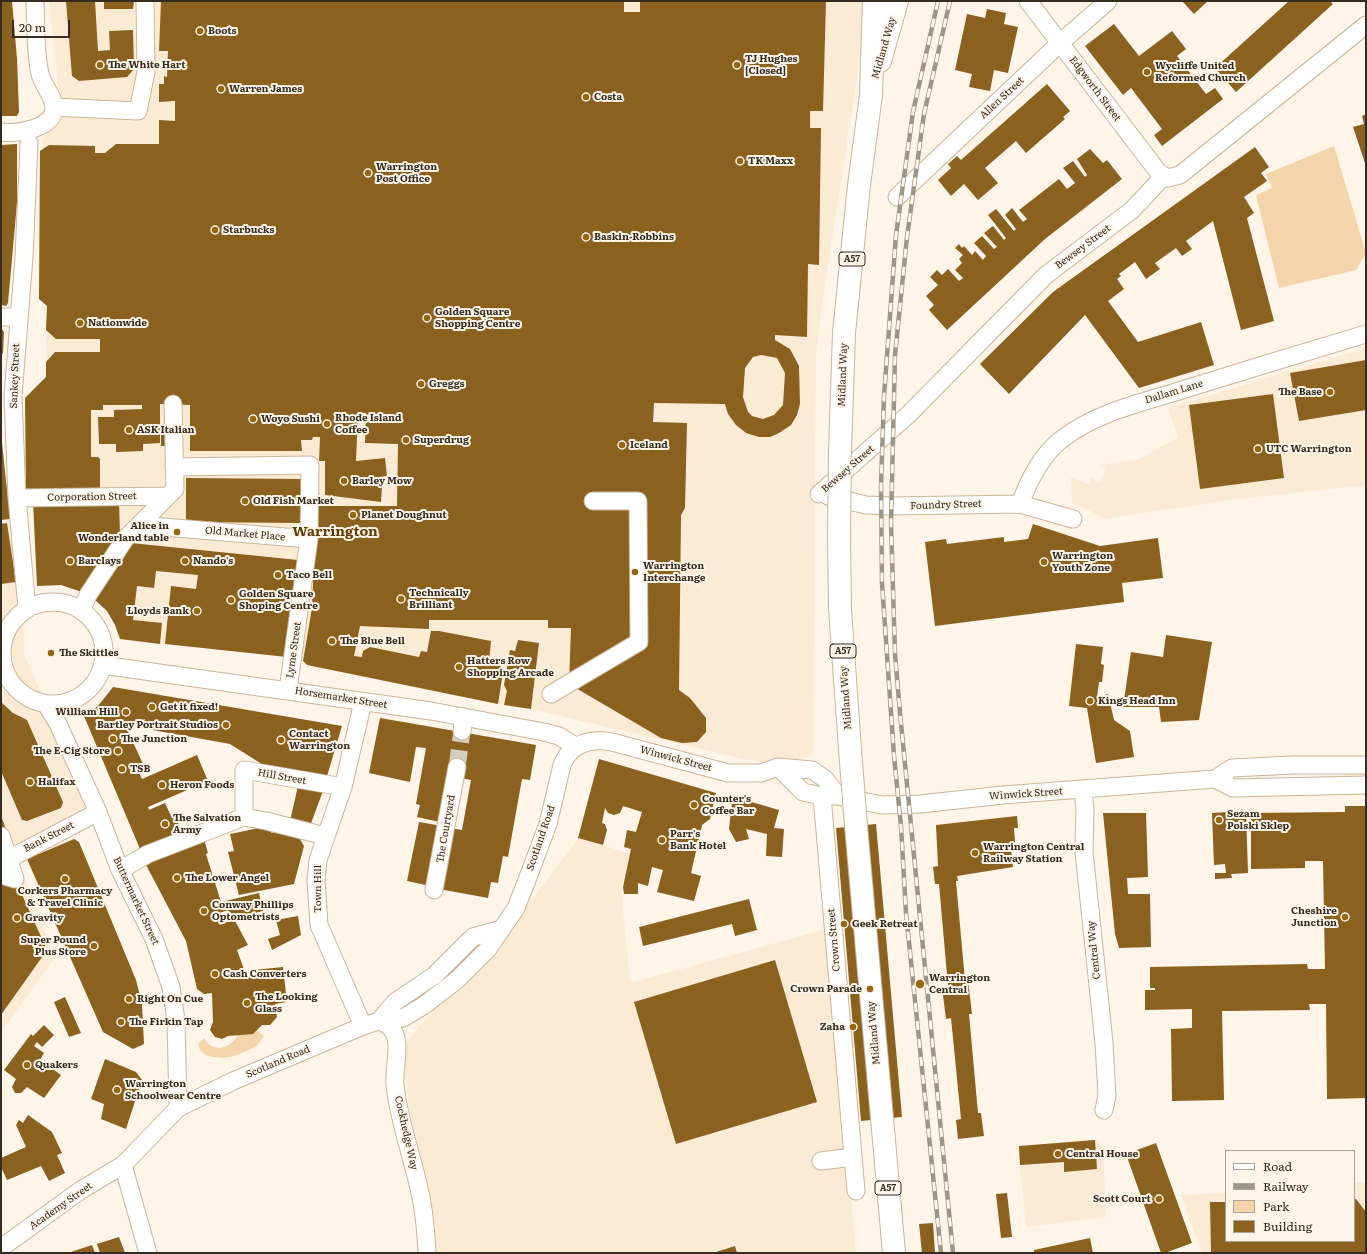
<!DOCTYPE html>
<html>
<head>
<meta charset="utf-8">
<style>
	body { margin:0 }
	#map { position:relative; width:1367px; height:1254px; overflow:hidden; background:#fef4e8; font-family:Literata,serif }
	canvas { display:block }
	.frame { position:absolute; inset:0; border:2px solid #342c20; pointer-events:none }
	.legend { position:absolute; left:1225px; top:1150px; width:130px; height:92px; box-sizing:border-box; background:#fef4e8; border:1px solid #ada498; margin:0; padding:5px 7px; list-style:none; font-size:12px; color:#342c20 }
	.legend li { display:flex; align-items:center; gap:8px; height:20px }
	.legend b { width:20px; border:1px solid #ada498 }
	.scale { position:absolute; left:12px; top:20px; width:58px; height:18px; box-sizing:border-box; border:2px solid #342c20; border-top:0; padding-left:5px; font-size:12px; line-height:14px; white-space:nowrap; color:#342c20; -webkit-text-stroke:3px #fef4e8; paint-order:stroke }
</style>
</head>
<body>
<div id="map">
<canvas width="1367" height="1254"></canvas>
<div class="frame"></div>
<ul class="legend">
<li><b style="height:5px;background:#fff"></b>Road</li>
<li><b style="height:5px;background:#9e9589"></b>Railway</li>
<li><b style="height:11px;background:#f4d5ab"></b>Park</li>
<li><b style="height:11px;background:#8a611f"></b>Building</li>
</ul>
<div class="scale">20 m</div>
</div>
<script>
const ctx = document.querySelector('canvas').getContext('2d');
ctx.lineJoin = 'round';
function paint(path, color) {
  ctx.fillStyle = color;
  ctx.fill(path, 'evenodd');
}
function strokePath(path, color, width, dash) {
  ctx.strokeStyle = color;
  ctx.lineWidth = width;
  ctx.lineCap = dash ? 'butt' : 'round';
  ctx.setLineDash(dash || []);
  ctx.stroke(path);
}
function drawText(font, color, halo, rows, align = 'center') {
  ctx.font = font + ' Literata,serif';
  ctx.lineWidth = 4;
  ctx.setLineDash([]);
  ctx.textBaseline = 'middle';
  ctx.strokeStyle = halo;
  ctx.fillStyle = color;
  for (const [text, x, y, turn = 0] of rows) {
    ctx.save();
    ctx.translate(x, y);
    ctx.rotate((+turn || 0) * Math.PI / 180);
    ctx.textAlign = isNaN(turn) ? turn : align;
    if (halo) ctx.strokeText(text, 0, 0);
    ctx.fillText(text, 0, 0);
    ctx.restore();
  }
}
paint(new Path2D(`
	M49,1H869L822,304L816,356L813,755L778,767L531,709L504,705L307,665L303,661L287,657L120,639L115,625L107,611L93,598L82,592L61,585L37,586L33,501L26,494L25,398L46,377L47,306L39,299L40,151L58,82Z
	M1366,348V485L1231,500L1102,519L1101,516L1072,503L1071,477L1088,484L1091,478L1100,482L1106,468L1101,465L1140,459L1178,437L1168,408Z
	M22,520L24,654L92,809L12,845L55,958L1,1032V521Z
	M578,838L631,854L621,888L630,983L827,929L856,1253H423L421,1211L402,1049L442,998L502,940Z
	M1096,1140L1103,1147L1106,1217L1026,1227L1018,1146Z
	M1354,1183H1366V1253H1202L1181,1195L1226,1193V1241H1354Z`), '#fcebd4');
paint(new Path2D(`
	M1334,146L1366,253L1356,270L1279,288L1256,195L1272,188L1266,174Z
	M257,1031L264,1036C261,1040 258,1046 253,1048C246,1051 238,1055 230,1057C220,1059 196,1057 199,1043L204,1038C213,1054 230,1049 238,1035L253,1034Z`), '#f4d5ab');
paint(new Path2D(`
	M1,1H12L17,59L19,112L17,116H1Z
	M66,1H95L98,51L110,50L109,31L133,30L134,69L127,77L79,81L72,76Z
	M104,1H134L133,9H104Z
	M161,1H624V12H640V1H826L823,111H810V128H821L819,265L808,264L807,337L775,335V340L790,349L799,366L800,404L797,415L791,425L779,433L770,437H759L746,433L736,425L728,414L725,404L654,403L653,422L687,423L685,508L681,515L679,690L690,698L706,718V732L697,742L682,743L661,738L569,684L571,628H548V620H429V629L360,626L354,656L362,657L363,651L370,647L419,657L421,651L427,652L431,631H439L491,641L489,662H499L503,672L498,704L307,665L303,661L312,608L316,506H397L398,444L365,443L366,413H358L356,461L385,458L387,476L364,479L363,483L382,486L381,502L325,495V461H319L320,437H313L312,440H301L302,451H190V405L160,404V443L143,444V451L116,452V444H99L98,417H114V410L142,409V405H103V410H91V457H98L100,459V490L119,501L120,535L82,592L61,585L37,586L33,501L26,494L25,398L46,377V362L55,352H100V339H56L46,330L47,306L39,299L40,151L49,145L95,146V153H105L116,144H159V120L175,121V101L159,102V84H164V76L167,77L168,51H159ZM761,355L777,358L785,373L783,405L774,415L763,419L752,416L748,412L743,397L745,368L753,357Z
	M1182,1H1208L1194,14Z
	M1289,1H1330L1333,4L1236,92L1215,68Z
	M987,9L1006,13L1004,24L1018,27L1008,73L994,70L990,91L969,87L972,74L955,70L967,14L985,18Z
	M1114,24L1139,56L1172,31L1186,49L1177,56L1206,94L1215,88L1223,99L1162,146L1154,135L1162,129L1131,88L1123,95L1085,46Z
	M1047,84L1070,111L1063,117L1065,119L1026,153L1016,141L985,168L998,183L978,200L964,184L951,196L938,180L951,168L948,164L957,156L961,160Z
	M1366,114V166L1353,127L1364,124L1362,116Z
	M17,144V203L8,303L6,306L1,305V145Z
	M1255,147L1269,167L1261,173L1267,181L1244,197L1254,213L1247,218L1274,321L1241,330L1213,221L1186,241L1192,249L1182,256L1176,248L1155,263L1160,269L1146,279L1135,262L1119,274L1121,276L1117,279L1124,289L1108,301L1138,342L1201,322L1214,365L1139,388L1085,315L1009,394L980,364L1053,292Z
	M1090,149L1103,163L1107,160L1122,179L1045,239L947,330L929,310L934,305L926,296L938,285L930,277L937,270L942,275L948,269L959,281L963,278L955,270L962,263L959,259L963,255L955,248L959,244L962,248L964,246L972,255L975,251L983,260L986,256L974,243L982,236L994,249L997,247L984,233L993,226L1004,240L1006,238L988,215L996,209L1014,231L1016,229L1005,215L1012,208L1023,222L1027,219L1019,210L1059,179L1067,189L1075,183L1063,168L1073,161L1085,177L1087,175L1077,159Z
	M1,328L4,332L3,353L1,355Z
	M1366,360V410L1299,421L1290,373Z
	M1273,394L1284,478L1200,489L1189,405Z
	M161,427H171V446H161Z
	M1,433L10,519L1,520Z
	M186,478L303,479V523L186,522Z
	M7,523L16,582L1,584V524Z
	M1033,524L1100,546L1158,538L1163,578L1122,583L1124,602L935,626L925,542L946,539L947,544L1004,537V542L1028,539Z
	M131,543L298,560L287,657L165,644L171,586L196,589L198,575L156,571L154,588L137,586L133,620L162,623L160,644L120,639L115,625L107,611L93,598Z
	M1166,635L1212,642L1199,720L1161,722L1159,707H1123L1131,652L1163,657Z
	M518,640L539,643L531,709L504,705L507,691L504,685L510,650L515,651Z
	M1076,644L1103,647L1101,664L1104,665L1102,682H1099L1097,697L1108,694L1114,720L1130,731L1134,757L1096,763L1087,708L1069,706Z
	M113,687L342,726L327,776L268,768L230,744L147,729L143,727L145,719L126,727L143,764L136,767L142,779L197,755L208,781L148,807L149,810L165,803L171,816L175,815L182,832L140,849L84,716L98,706Z
	M1,702L13,713L27,720L63,802L61,808L27,821L22,820L1,771Z
	M380,718L536,745L530,780L522,779L508,857L503,856L498,883L491,882L488,898L439,889L450,828L462,830L471,780L461,778L440,822L417,817L420,805L416,804L426,748L416,747L410,782L369,773Z
	M599,759L716,793L710,819L702,825L691,873L701,876L694,901L657,892L663,870L652,867L648,886L638,883V894H624L623,887L631,849L624,847L627,830L636,832L642,812L623,806L620,813L614,815L608,813L605,808L602,823L605,824L607,830L603,845L578,838Z
	M298,786L323,791L310,826L290,821Z
	M738,798L779,810L774,828L784,829L782,857L766,856L767,834L746,829L749,839L736,842L729,829L732,802Z
	M1345,806H1366V1098L1327,1099L1326,1004H1309L1310,1010L1222,1011L1224,1100L1172,1101L1171,1029L1192,1028V1009L1145,1010V990H1155V988H1150V967L1307,964L1308,969H1325L1323,861H1305V868L1251,869V813L1345,812Z
	M1246,811L1248,873L1231,874L1232,878L1215,879V873H1226L1225,864L1214,865L1212,813Z
	M1103,813H1146L1148,877L1127,878L1128,894H1150L1151,947L1119,948L1115,934Z
	M1,816L5,826L1,836Z
	M1017,816L1018,828H1014L1015,842H1010L1013,867L957,876L958,881H956L965,981L968,980L972,1014H969L978,1113H981L984,1136L958,1139L956,1120L961,1119L951,1018L946,1019L942,987L948,986L939,884H935L933,867L938,866L936,825Z
	M419,822L442,826L430,886L407,881Z
	M876,824L902,1117L861,1121L836,828Z
	M264,827L272,833L281,831L298,836L304,846L294,884L239,895L228,852L234,851L230,834Z
	M74,839L79,842L136,980L142,1004L144,1044L133,1049L103,1032L27,859Z
	M204,839L208,853L206,854L221,902L259,893L263,911L232,919L228,910L216,914L220,925L234,919L248,945L237,950L245,972L229,976L230,978L254,975V970L283,967L287,1002L275,1004L277,1017L270,1025H262L253,1034L228,1036L222,1039L215,1037L210,1030L213,1022L212,993L204,994L197,989L186,941L144,861Z
	M1,875L15,879L47,950L1,1015Z
	M749,899L757,930L735,936L732,924L643,946L639,927Z
	M298,916L301,935L272,950L268,939L280,935L276,920Z
	M775,960L817,1102L676,1144L634,1002Z
	M65,997L81,1033L69,1037L54,1002Z
	M44,1025L54,1035L42,1047L37,1042L34,1046L44,1053L40,1060L61,1075L44,1098L27,1087L21,1093H15L12,1087L16,1079L4,1070L31,1034L33,1036Z
	M105,1059L136,1072L142,1080L126,1129L101,1119L104,1104L91,1099Z
	M28,1115L52,1132L62,1153L57,1155L65,1173L49,1181L41,1166L7,1180L1,1167V1158L26,1147L16,1125L19,1120L23,1123Z
	M1095,1140L1097,1169L1064,1172V1162L1020,1165L1019,1146Z
	M1156,1143L1192,1243L1165,1253H1161L1126,1154Z
	M1007,1193L1012,1237L1001,1238L996,1194Z
	M1354,1199H1356L1366,1212V1253H1211L1210,1202H1226V1241H1354Z
	M933,1223L935,1253H922L919,1224Z
	M119,1237L125,1253H100L97,1244Z
	M1090,1238L1093,1253H1034V1250Z
	M92,1245L95,1253H68Z
	M735,1246L737,1253H713Z`), '#8a611f');
strokePath(new Path2D(`
	M457,767L462,731`), '#d6ccc0', 17, [17, 8]);
const street = new Path2D(`
	M1028,1L1159,173L1168,178L1180,175L1366,25
	M54,107L138,111L146,72L145,1
	M1,132C16,134 54,129 54,108C54,96 43,86 40,74C35,53 36,23 35,1
	M897,197L1060,43L1108,1
	M1,317H19
	M819,494L908,415L1046,275L1132,210L1163,177
	M828,496L866,505L893,506L1020,504L1073,519
	M17,498L168,496
	M1020,504C1029,480 1041,455 1062,439C1097,412 1141,403 1182,390C1243,371 1305,352 1366,334
	M139,525L309,539L310,465L174,467
	M2 653a51 51 0 1 1 102 0a51 51 0 1 1-102 0Z
	M27,609L17,498L13,396L24,257L29,143
	M81,611L88,595L125,539L175,489L173,404
	M102,665L431,711L544,732L559,736L575,746
	M288,690L309,539
	M551,694L639,642L638,501H593
	M363,702L343,787L318,860L316,880L319,925L363,1026
	M46,704L58,724L98,812L120,870L154,939L171,987L176,1020L178,1108
	M462,731L464,717
	M778,767L803,792L822,796H838L882,805L920,804L1003,795L1215,779L1232,768L1293,765H1366
	M1215,779L1233,788L1366,785
	M1083,790L1085,809L1084,852L1104,1043L1107,1096L1104,1110
	M822,796L856,1191
	M1,836L15,879L1,875
	M325,836L266,821L244,817V770L343,787
	M1,863L98,812
	M120,870L148,854L244,817
	M434,890L457,767
	M379,1021C408,1030 393,1061 395,1085C399,1124 414,1160 421,1198C425,1216 426,1235 427,1253
	M379,1021L395,1002L435,975L473,937L502,929
	M821,1161L853,1157
	M123,1165L148,1253
	M1,1248L81,1190L123,1165L178,1108L233,1081L363,1026L379,1021L403,1018L423,1006L457,980L488,949L516,908L527,880L548,824L562,765C571,743 590,738 612,742L728,773H761L778,767L812,770L825,779L838,796`);
const highway = new Path2D(`
	M880,61L897,1
	M840,451L844,333L859,185L871,95L874,1
	M839,535L840,609L850,749
	M856,826L894,1253`);
strokePath(street, '#cbb596', 19);
strokePath(highway, '#cbb596', 24);
strokePath(street, '#fff', 17);
strokePath(highway, '#fff', 22);
const rail = new Path2D(`
	M938,1L913,112L896,235L884,396L881,486L882,583L894,756L901,826L906,913L941,1253
	M950,1L924,114L907,237L895,355L891,523L895,654L900,713L953,1253`);
strokePath(rail, '#9e9589', 4.5);
strokePath(rail, '#fef4e8', 3, [9]);
const highwayBridge = new Path2D(`
	M839,535L840,451
	M850,749L856,826`);
strokePath(highwayBridge, '#cbb596', 24, []);
strokePath(highwayBridge, '#fff', 22);
for (const [x, y, r, color] of [
	[200,31,4,"#956614"],
	[100,65,4,"#956614"],
	[737,65,4,"#956614"],
	[1147,72,4,"#956614"],
	[221,89,4,"#956614"],
	[586,97,4,"#956614"],
	[740,161,4,"#956614"],
	[368,173,4,"#956614"],
	[215,230,4,"#956614"],
	[586,237,4,"#956614"],
	[427,318,4,"#956614"],
	[80,323,4,"#956614"],
	[421,384,4,"#956614"],
	[1330,392,4,"#956614"],
	[253,419,4,"#956614"],
	[327,424,4,"#956614"],
	[129,430,4,"#956614"],
	[406,440,4,"#956614"],
	[622,445,4,"#956614"],
	[1258,449,4,"#956614"],
	[344,481,4,"#956614"],
	[245,501,4,"#956614"],
	[353,515,4,"#956614"],
	[177,532,4,"#956614"],
	[70,561,4,"#956614"],
	[185,561,4,"#956614"],
	[1044,562,4,"#956614"],
	[635,572,4,"#956614"],
	[278,575,4,"#956614"],
	[401,599,4,"#956614"],
	[231,600,4,"#956614"],
	[197,611,4,"#956614"],
	[332,641,4,"#956614"],
	[51,653,4,"#956614"],
	[459,667,4,"#956614"],
	[1090,701,4,"#956614"],
	[152,707,4,"#956614"],
	[126,712,4,"#956614"],
	[226,725,4,"#956614"],
	[113,739,4,"#956614"],
	[281,740,4,"#956614"],
	[118,751,4,"#956614"],
	[122,769,4,"#956614"],
	[30,782,4,"#956614"],
	[162,785,4,"#956614"],
	[694,805,4,"#956614"],
	[1219,820,4,"#956614"],
	[165,824,4,"#956614"],
	[662,840,4,"#956614"],
	[975,853,4,"#956614"],
	[177,878,4,"#956614"],
	[65,879,4,"#956614"],
	[204,911,4,"#956614"],
	[1345,917,4,"#956614"],
	[17,918,4,"#956614"],
	[844,924,4,"#956614"],
	[94,946,4,"#956614"],
	[215,974,4,"#956614"],
	[920,984,5,"#956614"],
	[870,989,4,"#956614"],
	[129,999,4,"#956614"],
	[247,1003,4,"#956614"],
	[121,1022,4,"#956614"],
	[853,1027,4,"#956614"],
	[27,1065,4,"#956614"],
	[117,1090,4,"#956614"],
	[1058,1154,4,"#956614"],
	[1159,1199,4,"#956614"]
]) {
  const dot = new Path2D();
  dot.arc(x, y, r, 0, 2 * Math.PI);
  ctx.fillStyle = color;
  ctx.fill(dot);
  strokePath(dot, '#fef4e8', 1.5);
}
for (const [x, y, w] of [
	[852,259,26],
	[843,651,26],
	[888,1188,26]
]) {
  const box = new Path2D();
  box.roundRect(x - w / 2, y - 7, w, 14, 3);
  ctx.fillStyle = '#fef4e8';
  ctx.fill(box);
  strokePath(box, '#342c20', 1);
}
drawText('bold 9px', '#342c20', null, [
	["A57",852,259],
	["A57",843,651],
	["A57",888,1188]
]);
drawText('bold 10px', '#342c20', '#fef4e8', [
	["Boots",208,31],
	["TJ Hughes",745,59],
	["[Closed]",745,71],
	["The White Hart",108,65],
	["Wycliffe United",1155,66],
	["Reformed Church",1155,78],
	["Warren James",229,89],
	["Costa",594,97],
	["TK Maxx",748,161],
	["Warrington",376,167],
	["Post Office",376,179],
	["Starbucks",223,230],
	["Baskin-Robbins",594,237],
	["Golden Square",435,312],
	["Shopping Centre",435,324],
	["Nationwide",88,323],
	["Greggs",429,384],
	["The Base",1322,392,"right"],
	["Rhode Island",335,418],
	["Coffee",335,430],
	["Woyo Sushi",261,419],
	["ASK Italian",137,430],
	["Superdrug",414,440],
	["Iceland",630,445],
	["UTC Warrington",1266,449],
	["Barley Mow",352,481],
	["Old Fish Market",253,501],
	["Planet Doughnut",361,515],
	["Alice in",169,526,"right"],
	["Wonderland table",169,538,"right"],
	["Warrington",1052,556],
	["Youth Zone",1052,568],
	["Barclays",78,561],
	["Nando's",193,561],
	["Warrington",643,566],
	["Interchange",643,578],
	["Taco Bell",286,575],
	["Technically",409,593],
	["Brilliant",409,605],
	["Golden Square",239,594],
	["Shoping Centre",239,606],
	["Lloyds Bank",189,611,"right"],
	["The Blue Bell",340,641],
	["The Skittles",59,653],
	["Hatters Row",467,661],
	["Shopping Arcade",467,673],
	["Kings Head Inn",1098,701],
	["Get it fixed!",160,707],
	["William Hill",118,712,"right"],
	["Bartley Portrait Studios",218,725,"right"],
	["Contact",289,734],
	["Warrington",289,746],
	["The Junction",121,739],
	["The E-Cig Store",110,751,"right"],
	["TSB",130,769],
	["Halifax",38,782],
	["Heron Foods",170,785],
	["Counter's",702,799],
	["Coffee Bar",702,811],
	["Sezam",1227,814],
	["Polski Sklep",1227,826],
	["The Salvation",173,818],
	["Army",173,830],
	["Parr's",670,834],
	["Bank Hotel",670,846],
	["Warrington Central",983,847],
	["Railway Station",983,859],
	["The Lower Angel",185,878],
	["Corkers Pharmacy",65,891,"center"],
	["& Travel Clinic",65,903,"center"],
	["Conway Phillips",212,905],
	["Optometrists",212,917],
	["Cheshire",1337,911,"right"],
	["Junction",1337,923,"right"],
	["Gravity",25,918],
	["Geek Retreat",852,924],
	["Super Pound",86,940,"right"],
	["Plus Store",86,952,"right"],
	["Cash Converters",223,974],
	["Warrington",929,978],
	["Central",929,990],
	["Crown Parade",862,989,"right"],
	["The Looking",255,997],
	["Glass",255,1009],
	["Right On Cue",137,999],
	["The Firkin Tap",129,1022],
	["Zaha",845,1027,"right"],
	["Quakers",35,1065],
	["Warrington",125,1084],
	["Schoolwear Centre",125,1096],
	["Central House",1066,1154],
	["Scott Court",1151,1199,"right"]
], 'left');
drawText('10px', '#342c20', '#fef4e8', [
	["Midland Way",884,48,-74],
	["Edgworth Street",1095,89,53],
	["Allen Street",1002,98,-43],
	["Bewsey Street",1083,247,-37],
	["Midland Way",843,375,-88],
	["Sankey Street",15,376,-88],
	["Dallam Lane",1174,392,-17],
	["Bewsey Street",848,469,-41],
	["Corporation Street",92,497,-1],
	["Foundry Street",946,505,-2],
	["Old Market Place",245,534,5],
	["Lyme Street",294,650,-82],
	["Horsemarket Street",341,698,9],
	["Midland Way",846,698,-94],
	["Winwick Street",676,759,15],
	["Hill Street",282,777,10],
	["Winwick Street",1026,794,-4],
	["The Courtyard",446,829,-80],
	["Bank Street",49,837,-27],
	["Scotland Road",541,838,-71],
	["Town Hill",318,889,-90],
	["Buttermarket Street",136,901,65],
	["Crown Street",834,940,-95],
	["Central Way",1094,950,-96],
	["Midland Way",874,1033,-95],
	["Scotland Road",278,1062,-23],
	["Cockhedge Way",406,1133,77],
	["Academy Street",61,1206,-35]
]);
drawText('bold 14px', '#5e3e05', '#fef4e8', [
	["Warrington",335,532]
]);
</script>
</body>
</html>
